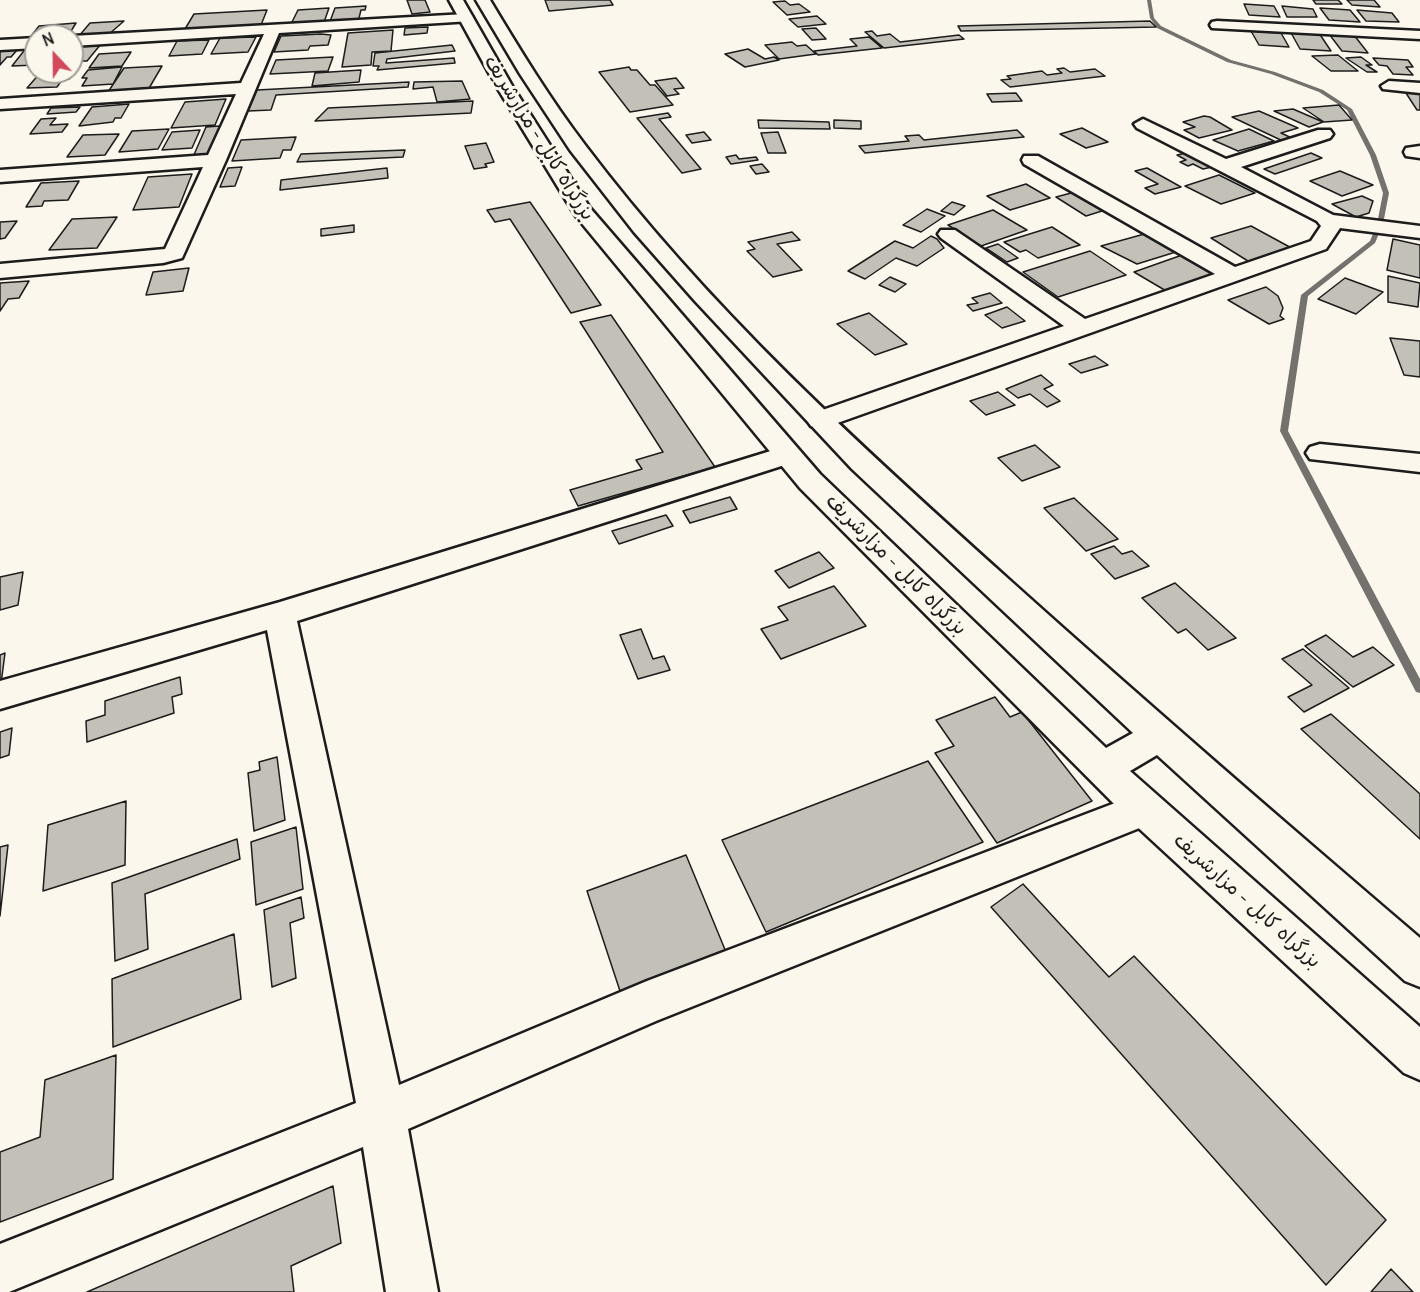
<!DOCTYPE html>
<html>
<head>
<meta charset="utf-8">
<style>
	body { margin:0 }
	#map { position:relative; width:1420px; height:1292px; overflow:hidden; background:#fbf7ec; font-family:Delius,sans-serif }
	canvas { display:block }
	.north { position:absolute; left:24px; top:24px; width:60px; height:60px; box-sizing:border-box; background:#fbf7ec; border:2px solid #a29f99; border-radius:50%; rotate:338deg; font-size:16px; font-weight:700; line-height:24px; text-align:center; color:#1c1c1c }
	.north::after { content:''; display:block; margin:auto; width:21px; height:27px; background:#d1495b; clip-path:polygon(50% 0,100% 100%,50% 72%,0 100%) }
</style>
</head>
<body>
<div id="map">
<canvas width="1420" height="1292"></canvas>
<div class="north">N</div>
</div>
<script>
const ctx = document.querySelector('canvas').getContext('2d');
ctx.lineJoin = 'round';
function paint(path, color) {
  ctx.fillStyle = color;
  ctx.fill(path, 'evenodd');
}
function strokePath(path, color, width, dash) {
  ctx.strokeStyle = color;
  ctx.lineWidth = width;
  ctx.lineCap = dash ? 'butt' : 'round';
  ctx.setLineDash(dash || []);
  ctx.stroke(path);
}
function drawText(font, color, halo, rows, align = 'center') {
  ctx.font = font + ' Delius,"Playpen Sans Arabic",sans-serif';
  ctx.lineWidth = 6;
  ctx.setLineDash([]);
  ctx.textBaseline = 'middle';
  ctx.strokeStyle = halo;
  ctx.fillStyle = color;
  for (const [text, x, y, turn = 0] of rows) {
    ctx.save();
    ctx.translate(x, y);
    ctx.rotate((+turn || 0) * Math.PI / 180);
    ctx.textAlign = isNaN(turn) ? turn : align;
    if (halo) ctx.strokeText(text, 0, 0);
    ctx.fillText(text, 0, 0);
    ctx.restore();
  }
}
paint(new Path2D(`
	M1147,0H1151L1154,18L1161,26L1231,60L1275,72L1323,90L1352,109L1376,155L1389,193L1383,224L1375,243L1308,296L1288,431L1420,679V693L1416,692L1280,431L1301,295L1370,241L1377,224L1383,193L1370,155L1347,110L1319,92L1271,74L1227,62L1157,28L1150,18Z`), '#74726e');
const building = new Path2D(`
	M407,0H425L430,12L412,14Z
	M545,0H610L613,5L549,11Z
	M1313,0H1338L1342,4H1316Z
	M1347,0H1374L1380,7L1352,5Z
	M785,1L790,5L799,4L810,12L787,15L773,2Z
	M1244,4L1274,6L1280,17L1249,15Z
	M366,6L365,10H361L358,22L329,24L335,8Z
	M1282,6L1313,9L1317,17H1287Z
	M329,8L323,25L290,26L298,10Z
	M1320,8L1350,10L1360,22L1329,20Z
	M267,10L261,25L185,29L194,14Z
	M1357,10L1392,13L1399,22L1366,21Z
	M817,16L826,24L798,27L789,19Z
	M124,21L108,35L79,36L90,23Z
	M1150,21L1156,27L961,31L958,26Z
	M76,23L68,36H36V39L28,40L39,26Z
	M428,27L427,33L404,35L405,28Z
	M816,28L826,39L812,40L802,29Z
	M393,30L391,51L372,52L371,65L342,67L348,33Z
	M872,31L877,36L890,34L900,42L959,35L964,39L884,48L865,32Z
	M1251,31L1281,33L1289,47L1259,45Z
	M1290,31L1319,33L1331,51L1300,49Z
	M321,34L331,35L328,45L310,46L308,50L274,52L281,36Z
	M1329,34L1354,35L1368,53L1342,51Z
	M256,37L248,52L211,54L220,38Z
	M869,37L882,48L818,55L814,51L857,46L850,39Z
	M209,40L202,54L169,56L177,41Z
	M792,42L797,46L806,45L816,54L779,59L765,45Z
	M101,44L87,61H72V46Z
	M452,45L455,51L387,59L386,63L454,58L455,63L377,70L379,66H373L375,53Z
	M27,47H36V65L12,66Z
	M18,49L11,57H7L0,65V50Z
	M748,49L765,59L774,57L779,60L745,67L725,54Z
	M131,52L122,66L89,68L99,54Z
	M1338,55L1358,71H1331L1312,56Z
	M333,57L328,71L270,74L276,60Z
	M1361,57L1372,65H1366L1377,72H1367L1346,58Z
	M1373,58L1408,60L1413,67H1406L1413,75L1393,74L1387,66L1379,65Z
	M162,66L148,90L108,92L124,68Z
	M122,67L113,84L82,86L87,78H82L88,70Z
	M629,67L631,70H637L650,85H655L673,105L630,112L599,72Z
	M1064,68L1070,72L1095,69L1105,76L1010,87L1001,80L1011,79L1007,76L1042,71L1047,75L1062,73L1057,69Z
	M72,69H77L69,79L62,80L57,87L27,88L41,72H72Z
	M361,70L359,82L312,86L315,73Z
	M676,78L684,88L674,89L679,94L667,96L655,81Z
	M462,81L470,99L437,102L433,87L413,89L414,82Z
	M409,82L408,87L276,95L271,110L248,111L257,90Z
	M1404,90L1420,91V110H1417Z
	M1016,93L1022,101L992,102L987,94Z
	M226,99L215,125L171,128L185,102Z
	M473,101L471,113L315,121L328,108Z
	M129,104L121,118H115L113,122L79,126L92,107Z
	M1339,105L1352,120L1324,122L1303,108Z
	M80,107L76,112L47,114L51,108Z
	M1293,109L1323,122L1309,127L1274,111Z
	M1259,111L1298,128L1281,133L1294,139L1285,142L1232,117Z
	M668,113L671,117L659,119L701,169L682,173L637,118Z
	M1204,116L1210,117L1232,130L1199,138L1184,130L1195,127L1183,122Z
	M56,118L50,125L68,124L62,132L30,134L41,119Z
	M758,120L829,122L830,129L759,128Z
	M834,120L861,121V129L834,128Z
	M220,126L208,156L193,157L206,127Z
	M1082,128L1108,142L1086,148L1060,134Z
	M169,129L158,149L119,152L132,131Z
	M1249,129L1274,141L1238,151L1213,140Z
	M200,130L192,148L162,150L172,132Z
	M1017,130L1024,137L865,153L859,146L909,141L905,136L919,135L924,140Z
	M704,132L711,140L692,143L686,135Z
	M778,132L786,153H768L761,133Z
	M119,134L105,155L67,157L83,135Z
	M296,137L291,150H283L280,158L232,161L241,140Z
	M486,143L494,162L485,164L487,167L474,169L465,146Z
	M405,150L403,157L297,162L301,154Z
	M1186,153L1212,167L1203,169L1193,164L1188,166L1180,162L1186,160L1177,155Z
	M1311,153L1322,158L1275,174L1264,169Z
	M736,155L739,159L756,157L758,160L731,164L726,157Z
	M762,164L769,172L756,174L750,166Z
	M242,167L235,186L220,187L228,168Z
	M387,168L388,178L280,190L281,180Z
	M1147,168L1181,187L1155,194L1145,188L1158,184L1135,171Z
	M1340,171L1373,185L1342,196L1310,181Z
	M192,174L179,207L133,210L148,177Z
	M1219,175L1255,193L1221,204L1185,186Z
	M79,181L68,200L44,201L42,206L26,207L41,183Z
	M1026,184L1050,198L1010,210L987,196Z
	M1075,192L1105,210L1086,216L1056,197Z
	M1362,196L1373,201L1369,213L1356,217L1332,204Z
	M530,202L601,305L571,313L510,219L495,222L487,210Z
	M952,202L965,206L954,215L941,211Z
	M927,209L945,216L921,232L903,225Z
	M993,210L1027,230L981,246L948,225Z
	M117,217L97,248L49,250L72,219Z
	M17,221L5,238L0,239V222Z
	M354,225V232L321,236V229Z
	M1251,226L1297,251L1256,266L1211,238Z
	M1052,227L1080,245L1038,258L1026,250L1020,252L1004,242Z
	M792,232L800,240L777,244L802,270L773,277L747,251L755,249L748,242Z
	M1148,233L1179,251L1137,264L1101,246Z
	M931,236L937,239L944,248L917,266L896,258L865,279L848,271L895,241L913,248Z
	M1393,239L1420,245V278L1387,270Z
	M998,244L1018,258L1007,262L986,248Z
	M1090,251L1126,275L1058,297L1023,272Z
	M1185,254L1225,276L1173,295L1134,272Z
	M189,268L183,291L146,295L153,272Z
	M1388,276L1420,283L1418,307L1388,302Z
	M890,277L906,284L895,292L879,285Z
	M1345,278L1383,292L1356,314L1318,299Z
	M29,281L19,298L8,299L0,311V283Z
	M1266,287L1278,296L1283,308L1280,316L1284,319L1269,324L1228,300Z
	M990,293L1002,303L973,311L967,305L978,303L972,298Z
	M1007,307L1025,321L1002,328L985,315Z
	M869,313L907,344L875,355L837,324Z
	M611,315L715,467L578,506L570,490L642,469L636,460L663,452L580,322Z
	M1390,338L1420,341V377L1404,375Z
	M1095,356L1108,365L1081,373L1069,364Z
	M1041,375L1053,385L1044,389L1060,401L1047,407L1030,394L1018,398L1006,389Z
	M998,392L1015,405L986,415L970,401Z
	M1035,445L1060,467L1022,481L998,458Z
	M730,497L737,509L690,523L683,511Z
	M1074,498L1118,539L1086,551L1044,508Z
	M666,515L673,526L619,544L612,531Z
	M1114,546L1122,554L1132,551L1149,566L1115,579L1091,554Z
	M819,552L834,568L789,588L775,571Z
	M23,572L18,605L0,610V577Z
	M1175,583L1236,638L1208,650L1186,629L1178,633L1142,598Z
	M834,586L866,626L781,659L761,629L788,620L778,607Z
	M641,629L653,659L664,656L670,670L638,679L620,635Z
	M1326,635L1353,657L1373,647L1394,665L1353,687L1305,646Z
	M1303,649L1349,688L1304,712L1288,697L1312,685L1282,659Z
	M5,653L1,684H0V655Z
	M180,677L182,694L172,697L174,713L87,742L86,721L105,715V701Z
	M995,697L1010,717L1022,712L1092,801L997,843L935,753L954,746L936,720Z
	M1331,714L1420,794V839L1301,729Z
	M12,728L9,755L0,758V732Z
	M277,757L285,820L254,831L248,773L260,770L259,762Z
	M928,761L983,842L766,932L722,840Z
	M126,801L125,865L43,891L48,825Z
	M296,827L303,889L256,905L251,842Z
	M237,839L240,859L145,894L148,949L115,961L112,883Z
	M8,845L0,916V847Z
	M686,855L726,952L621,994L587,891Z
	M1023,884L1109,977L1134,956L1386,1220L1326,1285L991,907Z
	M301,897L304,918L290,923L296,978L272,987L264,910Z
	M234,934L241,999L113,1047L112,979Z
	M116,1055L113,1179L0,1222V1152L40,1137L45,1080Z
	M333,1186L341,1243L291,1266L294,1292H87Z
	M1391,1269L1413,1292H1371Z`);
paint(building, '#c3c0b8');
strokePath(building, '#1c1c1c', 1.5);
const street = new Path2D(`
	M466,14L471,15L473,18L471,21L279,33L226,160L182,258L163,263L0,278V264L165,249L203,167L0,182V170L208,155L236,94L0,109V99L241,83L264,34L72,46V36Z
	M1217,21L1420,31V39L1212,28L1210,25L1212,22Z
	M36,38V48L0,50V40Z
	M1389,81L1420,83V93L1383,89L1381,86Z
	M1143,119L1226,159L1318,130H1330L1333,134L1330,138L1241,167L1333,215L1420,226V238L1340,228L1326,249L829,426L820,428L811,426L807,420L811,414L1064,326L941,238L938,234L941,230H955L1085,319L1215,274L1024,164L1022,160L1024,156H1038L1235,267L1311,241L1321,226L1317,221L1137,128L1134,124Z
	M1420,146V158L1406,156L1404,152L1406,148Z
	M1320,444L1420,454V472L1310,459L1306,453L1310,447Z
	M787,446L797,449L801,455L797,461L297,621L399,1085L647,981L1144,792L1157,797L1163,809L1157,821L656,1021L408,1129L438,1292H386L363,1147L9,1292H0V1244L356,1103L267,630L0,709V681L280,602Z`);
const highway = new Path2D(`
	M449,0H463L511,84L590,208L820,474L1106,748L1133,733L852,469L695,301L634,232L570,150L520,74L476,0H490C520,50 550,99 585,145C708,308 861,447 1013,583C1147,703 1283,821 1420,938V987L1405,981L1157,755L1130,771L1420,1027V1080L1404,1073L1131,821L800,488L575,215L495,84Z`);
strokePath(street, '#1c1c1c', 5);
strokePath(highway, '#1c1c1c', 5);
paint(street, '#fbf7ec');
paint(highway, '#fbf7ec');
drawText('20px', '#1c1c1c', '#fbf7ec', [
	["بزرگراه کابل - مزارشریف",539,138,58],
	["بزرگراه کابل - مزارشریف",896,565,45],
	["بزرگراه کابل - مزارشریف",1247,901,42]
]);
</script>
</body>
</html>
